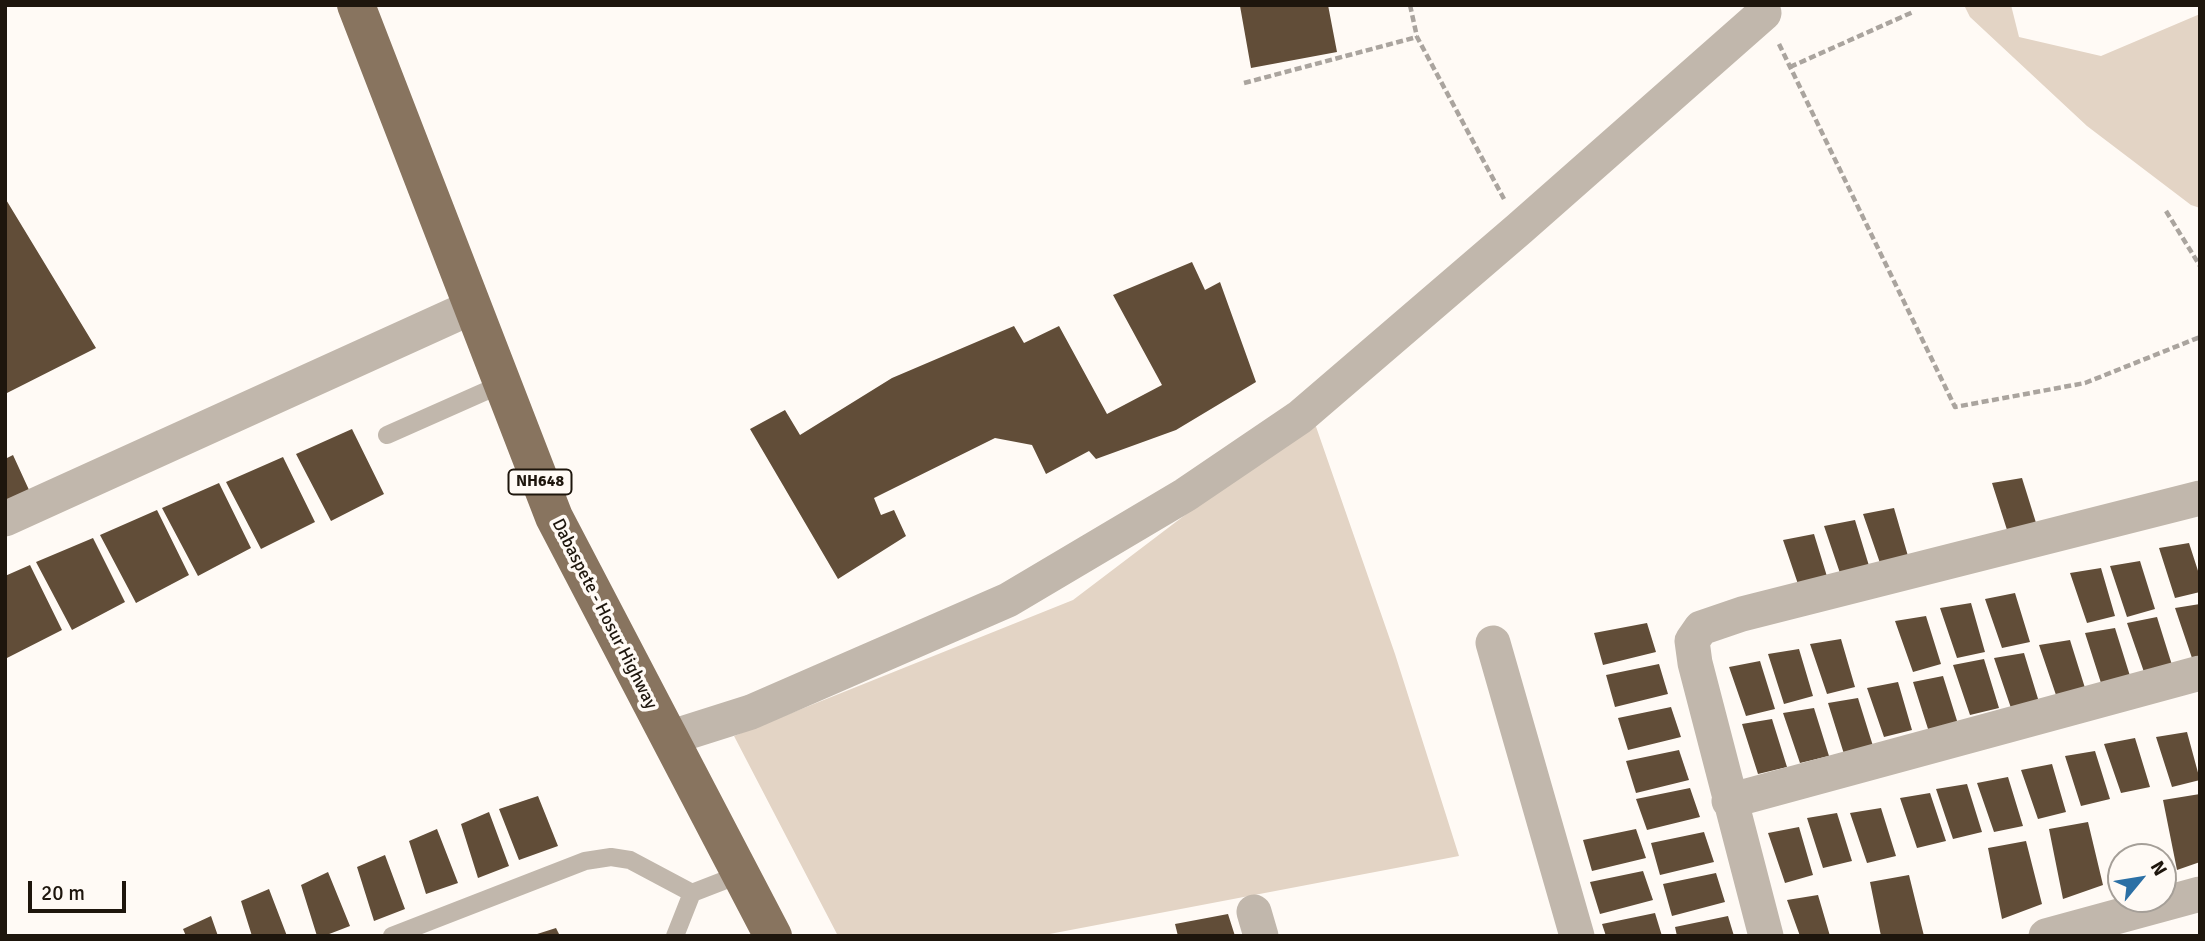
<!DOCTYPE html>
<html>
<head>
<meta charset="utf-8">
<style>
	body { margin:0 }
	#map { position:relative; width:2205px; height:941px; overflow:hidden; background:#fffaf5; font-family:Signika,sans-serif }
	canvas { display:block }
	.frame { position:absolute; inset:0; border:7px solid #1e160d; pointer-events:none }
	.north { position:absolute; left:2107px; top:843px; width:70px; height:70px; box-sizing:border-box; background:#fffaf5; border:2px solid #a59f98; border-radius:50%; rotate:60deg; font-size:19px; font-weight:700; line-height:28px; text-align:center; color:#1e160d }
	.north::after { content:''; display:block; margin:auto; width:24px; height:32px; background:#2c70a5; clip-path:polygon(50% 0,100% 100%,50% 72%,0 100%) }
	.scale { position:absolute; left:28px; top:881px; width:98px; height:32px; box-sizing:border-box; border:4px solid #1e160d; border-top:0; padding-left:9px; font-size:21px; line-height:24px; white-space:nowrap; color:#1e160d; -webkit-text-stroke:5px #fffaf5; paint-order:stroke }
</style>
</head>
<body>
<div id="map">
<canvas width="2205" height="941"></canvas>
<div class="frame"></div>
<div class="north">N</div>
<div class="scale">20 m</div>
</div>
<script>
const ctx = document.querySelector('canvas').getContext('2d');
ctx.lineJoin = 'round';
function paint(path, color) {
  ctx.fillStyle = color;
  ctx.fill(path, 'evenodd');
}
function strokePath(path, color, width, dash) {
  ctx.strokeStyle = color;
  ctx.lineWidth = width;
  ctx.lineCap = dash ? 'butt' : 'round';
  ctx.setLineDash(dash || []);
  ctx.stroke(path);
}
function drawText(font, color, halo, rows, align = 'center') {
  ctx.font = font + ' Signika,sans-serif';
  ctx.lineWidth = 7;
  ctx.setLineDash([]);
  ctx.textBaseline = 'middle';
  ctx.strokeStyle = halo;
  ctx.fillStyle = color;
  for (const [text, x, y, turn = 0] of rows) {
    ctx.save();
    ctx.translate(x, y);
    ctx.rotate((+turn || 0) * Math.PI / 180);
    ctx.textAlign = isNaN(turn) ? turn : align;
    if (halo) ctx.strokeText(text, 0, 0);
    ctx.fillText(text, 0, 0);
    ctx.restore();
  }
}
paint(new Path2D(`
	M1964,5H2011L2019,37L2101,56L2200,14V208L2191,205L2087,126L1970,17Z
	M1313,418L1395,654L1459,856L1039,936H838L734,736L1073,600Z`), '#e3d4c5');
paint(new Path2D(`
	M1328,5L1337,52L1251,68L1240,6Z
	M5,198L96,348L5,394Z
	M1192,262L1205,290L1220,282L1256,382L1176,430L1096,459L1089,451L1046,474L1032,445L995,438L874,498L881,515L894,510L906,536L838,579L750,429L785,410L800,435L892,378L1014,326L1024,343L1059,326L1107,414L1162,385L1113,295Z
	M352,429L384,494L331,521L296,454Z
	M13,455L35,503L5,517V459Z
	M283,457L315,522L261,549L226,482Z
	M2022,478L2037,526L2008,533L1992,483Z
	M219,483L251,548L198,576L162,508Z
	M1894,508L1908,556L1880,563L1863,514Z
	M157,510L189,575L136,603L100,535Z
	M1855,520L1870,569L1841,576L1824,526Z
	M1814,534L1829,583L1800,590L1783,540Z
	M93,538L125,602L72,630L36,562Z
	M2189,543L2200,577V592L2175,598L2159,548Z
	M2140,561L2155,609L2127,617L2110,566Z
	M30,565L62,630L5,659V576Z
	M2101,568L2115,616L2087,623L2070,573Z
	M2015,593L2030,642L2002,648L1985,599Z
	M1971,603L1985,652L1957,658L1940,608Z
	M2200,604V656L2192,658L2175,608Z
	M1926,616L1941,664L1913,672L1895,621Z
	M2157,617L2172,665L2144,672L2127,623Z
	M1647,623L1656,652L1603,665L1594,633Z
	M2115,628L2130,676L2101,683L2085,633Z
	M1841,639L1855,687L1827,694L1810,644Z
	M2070,640L2085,688L2056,695L2039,645Z
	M1799,649L1813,696L1784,704L1768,654Z
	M2024,653L2039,702L2011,708L1994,658Z
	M1984,659L1999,708L1970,715L1953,665Z
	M1760,661L1775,709L1746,716L1729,667Z
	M1659,664L1668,694L1615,707L1606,675Z
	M1943,676L1958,724L1929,732L1913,682Z
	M1898,682L1912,730L1884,737L1867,688Z
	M1858,698L1873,746L1844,754L1828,703Z
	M1671,707L1681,737L1628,750L1618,718Z
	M1814,708L1829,756L1800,763L1783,713Z
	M1772,719L1787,767L1758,774L1742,724Z
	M2187,732L2200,780L2172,787L2156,737Z
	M2135,738L2150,787L2121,793L2104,744Z
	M1679,750L1689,780L1636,793L1626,761Z
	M2095,751L2110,799L2081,806L2065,756Z
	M2052,764L2066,812L2038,819L2021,770Z
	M2008,777L2023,826L1994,832L1977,783Z
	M1967,784L1982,832L1953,839L1936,789Z
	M1690,788L1700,817L1647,830L1636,799Z
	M1930,793L1946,841L1917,848L1900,798Z
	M2200,794V862L2177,870L2163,800Z
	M538,796L558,846L519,860L499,809Z
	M1881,808L1896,856L1867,863L1850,813Z
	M489,812L509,866L478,878L461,824Z
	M1837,813L1852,861L1823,868L1807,818Z
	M2088,822L2103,885L2063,899L2049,829Z
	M1799,827L1813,875L1785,883L1768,833Z
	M437,829L458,883L426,894L409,841Z
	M1636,829L1646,858L1592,871L1583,840Z
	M1704,832L1714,862L1660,875L1651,843Z
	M2026,841L2042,904L2002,919L1988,848Z
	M385,855L405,909L374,921L357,867Z
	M1643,871L1653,900L1600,914L1590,882Z
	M328,872L350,926L324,936H317L301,885Z
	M1716,873L1725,902L1672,916L1663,884Z
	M1909,875L1924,936H1881L1870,882Z
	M269,889L287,936H252L241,901Z
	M1818,895L1830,936H1800L1787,900Z
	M1655,913L1662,936H1606L1602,924Z
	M1228,914L1235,936H1178L1175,924Z
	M211,916L218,936H186L183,929Z
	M1728,916L1734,936H1677L1675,927Z
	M556,928L560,936H534V935Z`), '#614d38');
strokePath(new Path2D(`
	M1410,5L1417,37L1504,199
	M1779,44L1955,407L2085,383L2200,337
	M1790,67L1913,12
	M1244,83L1417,37
	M2166,211L2200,266`), '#aaa49e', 4.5, [7, 3.5]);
strokePath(new Path2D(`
	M387,435L502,384
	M392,936L585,861L611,857L630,860L692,893L741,874
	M675,936L692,893`), '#c1b7ac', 18);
strokePath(new Path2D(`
	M5,519L472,307
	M1493,643L1577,936
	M669,738L751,712L1008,600L1185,495L1300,417L1519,229L1764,13
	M1729,801L2200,673
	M1254,912L1261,936
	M1766,936L1695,663L1692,641L1701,628L1742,614L2200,498
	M2046,936L2200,894`), '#c1b7ac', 35);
strokePath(new Path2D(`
	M356,5L554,517L773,936`), '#88745f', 38);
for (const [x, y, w] of [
	[540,482,63]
]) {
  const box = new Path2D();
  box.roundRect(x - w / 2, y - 12.5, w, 25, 5);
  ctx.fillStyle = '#fffaf5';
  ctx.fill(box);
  strokePath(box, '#1e160d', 2);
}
drawText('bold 16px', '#1e160d', null, [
	["NH648",540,482]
]);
drawText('18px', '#1e160d', '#fffaf5', [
	["Dabaspete - Hosur Highway",604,614,63]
]);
</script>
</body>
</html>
